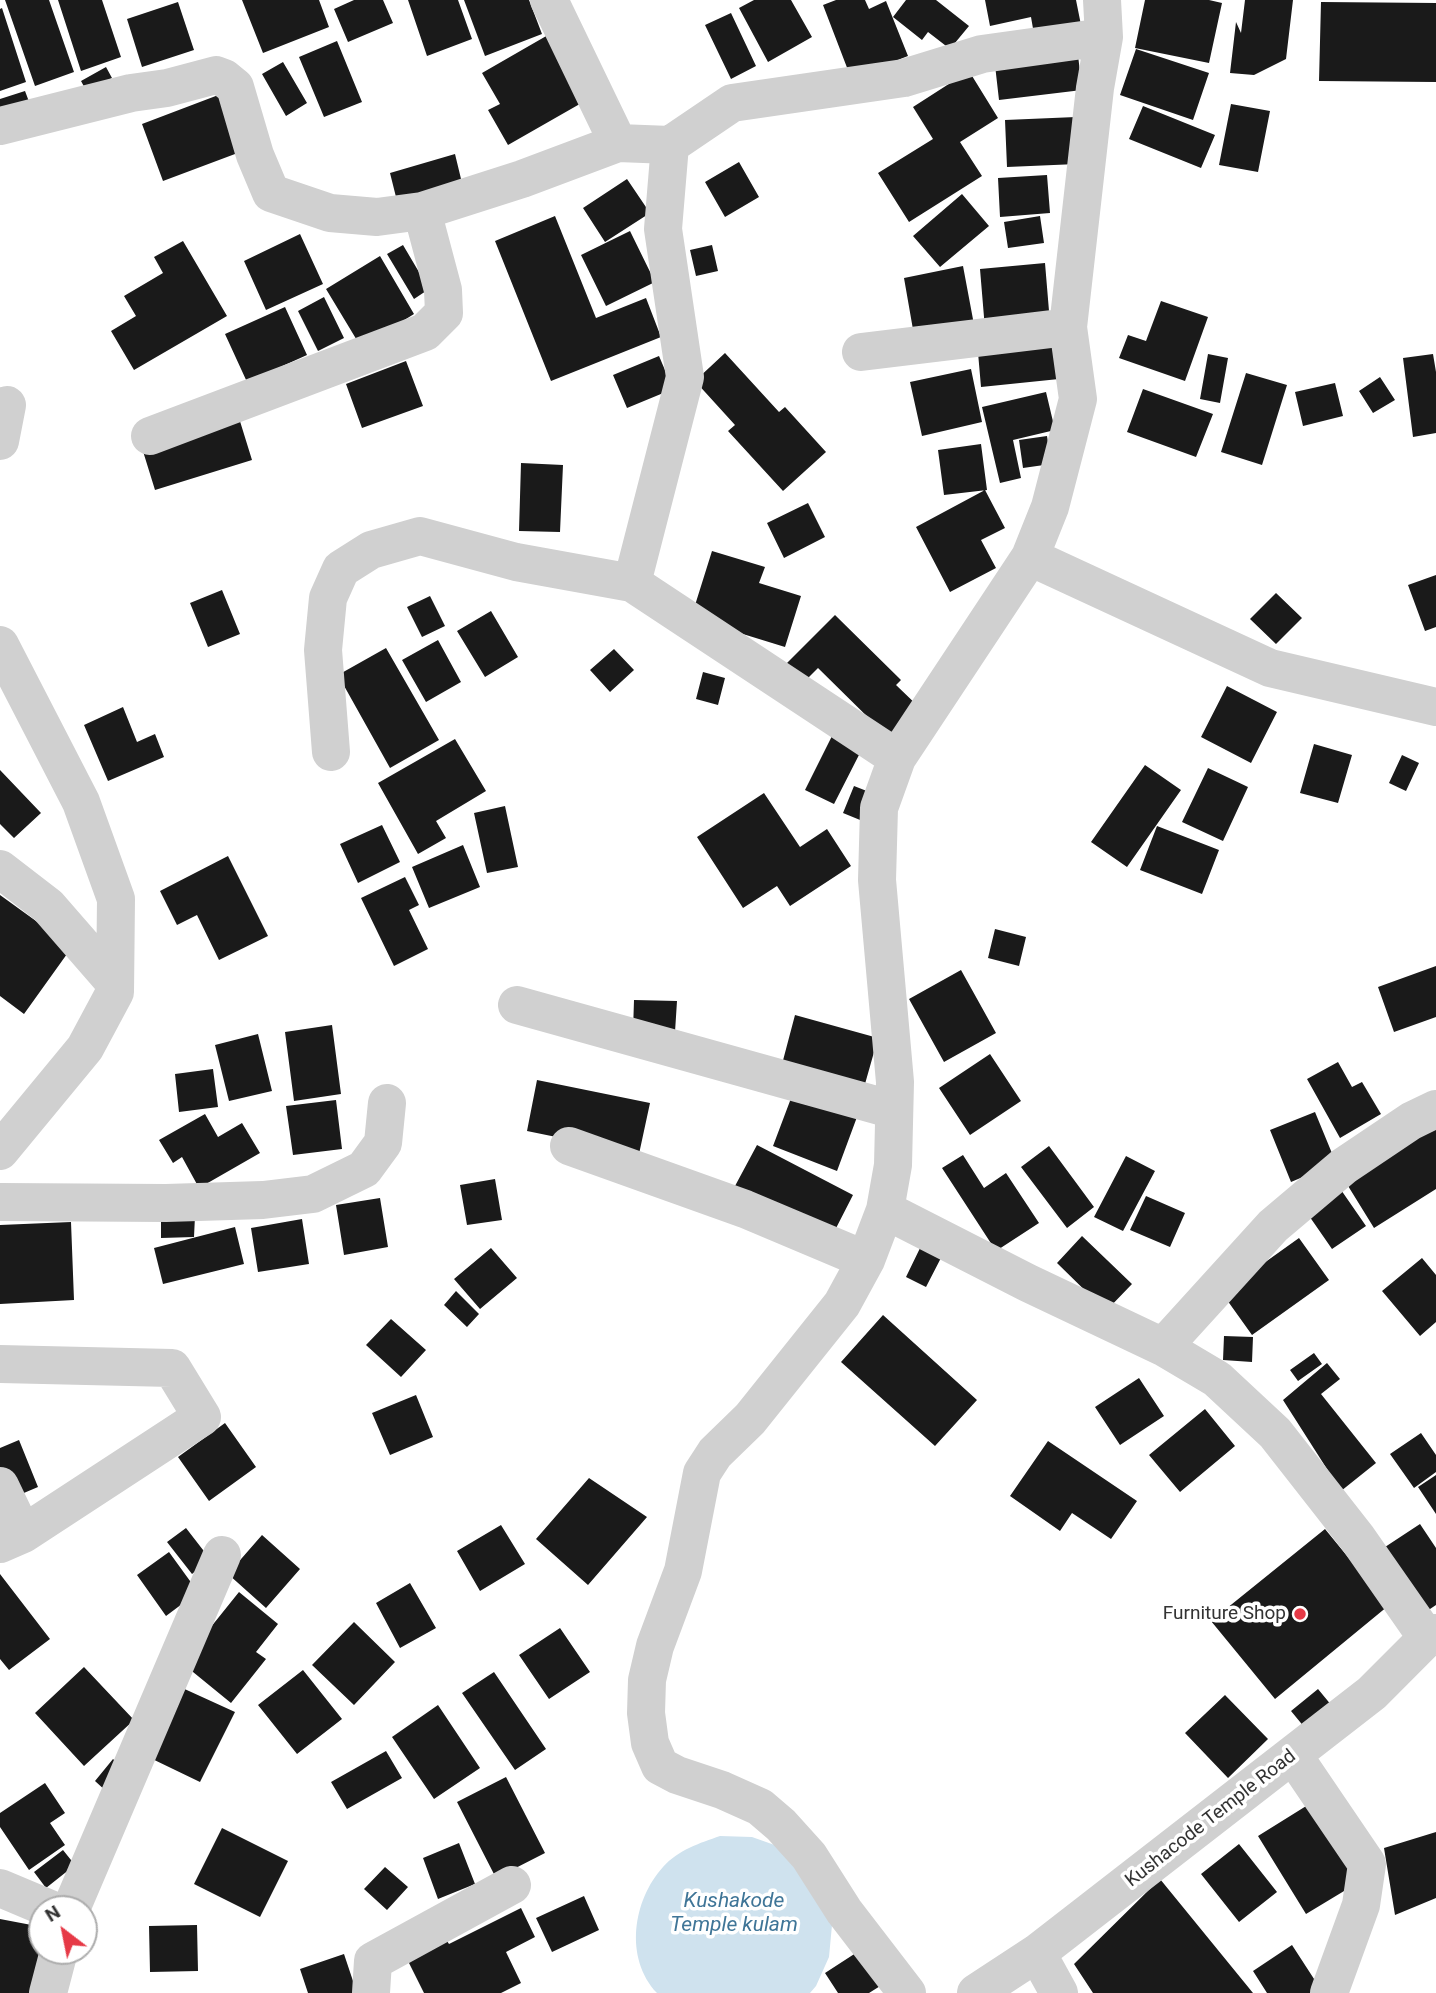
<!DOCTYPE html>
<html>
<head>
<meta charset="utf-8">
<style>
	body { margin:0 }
	#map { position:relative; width:1436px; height:1993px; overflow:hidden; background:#fff; font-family:Roboto,sans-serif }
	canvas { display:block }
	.north { position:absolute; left:28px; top:1895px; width:70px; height:70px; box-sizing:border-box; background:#fff; border:2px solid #adadad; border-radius:50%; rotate:328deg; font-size:19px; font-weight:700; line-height:28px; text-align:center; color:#333 }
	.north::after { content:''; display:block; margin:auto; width:24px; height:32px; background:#e63946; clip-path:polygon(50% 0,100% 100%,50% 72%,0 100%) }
</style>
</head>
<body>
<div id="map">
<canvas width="1436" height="1993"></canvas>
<div class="north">N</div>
</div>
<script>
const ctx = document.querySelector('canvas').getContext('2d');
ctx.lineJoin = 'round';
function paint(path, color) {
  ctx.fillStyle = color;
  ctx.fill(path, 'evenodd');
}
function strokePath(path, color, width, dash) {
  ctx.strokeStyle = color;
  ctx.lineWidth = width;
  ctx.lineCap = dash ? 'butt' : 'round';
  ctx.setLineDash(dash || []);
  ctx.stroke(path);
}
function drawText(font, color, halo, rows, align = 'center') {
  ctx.font = font + ' Roboto,sans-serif';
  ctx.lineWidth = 7;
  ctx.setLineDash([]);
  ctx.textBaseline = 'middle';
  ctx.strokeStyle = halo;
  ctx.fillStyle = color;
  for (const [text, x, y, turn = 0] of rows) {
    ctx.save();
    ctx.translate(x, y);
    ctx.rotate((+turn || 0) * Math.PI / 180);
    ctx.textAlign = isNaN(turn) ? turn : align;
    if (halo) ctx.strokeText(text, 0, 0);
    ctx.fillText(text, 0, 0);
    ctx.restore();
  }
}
paint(new Path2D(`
	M720,1836L752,1837L783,1848L832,1925L829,1957L816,1986L810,1993H657C624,1958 633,1900 663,1867C678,1850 700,1843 720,1836Z`), '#cfe2ee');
paint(new Path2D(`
	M5,0H49L74,72L35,86Z
	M58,0H102L121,57L81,71Z
	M242,0H319L329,27L263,53Z
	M354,0H383L393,23L348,42L334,9Z
	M408,0H458L472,39L427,56Z
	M464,0H529L542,34L485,56Z
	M754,0H791L812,37L768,62L739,8Z
	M836,0H865L869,9L886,1L908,56L851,78L823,5Z
	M906,0H936L969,26L950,49L928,32L922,40L893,17Z
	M985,0H1076L1082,30L1035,40L1031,17L990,26Z
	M1145,0H1209L1222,3L1209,63L1135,48Z
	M1245,0H1293L1286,59L1254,75L1230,73L1236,22L1241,33Z
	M178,2L194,50L142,67L127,19Z
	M1321,2L1436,3V82L1319,81Z
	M2,8L26,82L0,91V9Z
	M731,13L756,66L731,79L705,25Z
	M548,35L585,101L508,145L488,110L500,104L482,73Z
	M337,41L362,102L324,117L299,57Z
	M1136,49L1209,73L1193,120L1120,95Z
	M1078,55L1082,90L999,100L995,65Z
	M283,62L307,103L286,116L262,74Z
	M106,67L112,78L87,92L81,81Z
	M969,71L998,118L960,142L982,176L909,222L878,173L933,139L913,107Z
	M25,91L31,107L0,117V99Z
	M221,94L243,151L163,181L142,124Z
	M1231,104L1270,111L1258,172L1219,165Z
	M1143,106L1215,135L1201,168L1129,139Z
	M1076,117L1077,164L1007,167L1005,120Z
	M455,154L462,183L397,201L390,173Z
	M739,162L759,197L725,217L705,182Z
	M1047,175L1050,213L1000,217L998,178Z
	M627,179L650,213L605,242L583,208Z
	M962,194L989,226L940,267L913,236Z
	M555,216L596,318L646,298L661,337L551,381L495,241Z
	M1040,216L1044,243L1008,248L1004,222Z
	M630,231L655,282L606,306L581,255Z
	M300,234L323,284L266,310L244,261Z
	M183,241L227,316L134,370L111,331L136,316L124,296L163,273L154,257Z
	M403,245L429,289L414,299L387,254Z
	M712,245L718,271L696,276L690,250Z
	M380,256L414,314L361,347L326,289Z
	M1045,263L1050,323L985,329L980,269Z
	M963,266L975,330L915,341L904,278Z
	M324,297L344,338L318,351L298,311Z
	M1161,301L1208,317L1185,381L1119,358L1128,335L1146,341Z
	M285,307L307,355L247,382L225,334Z
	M1055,334L1059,379L981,387L977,341Z
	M725,353L779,412L785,407L826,452L783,491L728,431L735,425L695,381Z
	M1208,354L1228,358L1220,403L1200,399Z
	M1433,354L1436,372V433L1413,437L1403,358Z
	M659,356L673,389L627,408L613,375Z
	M406,361L423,406L362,428L346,384Z
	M971,369L982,422L922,436L910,382Z
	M1246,373L1287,385L1262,465L1221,452Z
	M1380,377L1395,400L1373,413L1359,391Z
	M1335,383L1343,416L1303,426L1295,392Z
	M1143,389L1213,414L1196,457L1127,432Z
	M1046,392L1055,430L1013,440L1021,478L1000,483L982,407Z
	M239,418L252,460L155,490L142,448Z
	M1047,436L1051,464L1023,468L1019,440Z
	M981,444L987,490L944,495L938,450Z
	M521,463L563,465L560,532L519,531Z
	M985,490L1005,528L981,540L996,568L950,592L916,527Z
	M808,503L825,537L784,558L767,523Z
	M712,551L765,567L759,583L801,596L785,647L691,618Z
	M1436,575V627L1425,631L1408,585Z
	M222,590L240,634L208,647L190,603Z
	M1276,593L1302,618L1276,644L1250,619Z
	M430,596L445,626L422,637L407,607Z
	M491,611L518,657L485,677L457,631Z
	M835,615L901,680L896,685L921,709L891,740L818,668L800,686L782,668Z
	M438,640L461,682L426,702L402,660Z
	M386,648L439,740L390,768L338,675Z
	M614,649L634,670L610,692L590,670Z
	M703,672L725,678L718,705L696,699Z
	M1227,686L1277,712L1251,763L1201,737Z
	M123,707L137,742L155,734L164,757L108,781L84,725Z
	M832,736L861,751L834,804L805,790Z
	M455,739L486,791L436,821L446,838L418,854L378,783Z
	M1314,744L1352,755L1338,803L1300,793Z
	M1402,755L1419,763L1406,791L1389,783Z
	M1145,765L1181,790L1127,867L1091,842Z
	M1208,768L1248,787L1223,841L1182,822Z
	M0,770L41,813L14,838L0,824Z
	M854,786L877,795L865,822L843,813Z
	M764,793L800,847L827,829L851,866L790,906L777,886L743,908L697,837Z
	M505,806L518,867L487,873L474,813Z
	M382,825L400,862L358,883L340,844Z
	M1157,826L1219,850L1202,894L1140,870Z
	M463,845L480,887L429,908L412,867Z
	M228,856L268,936L219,960L197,915L177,925L160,891Z
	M405,877L419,905L409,910L428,949L394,966L361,898Z
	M0,895L72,947L24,1014L0,996Z
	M995,929L1026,937L1019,966L988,958Z
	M1436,966V1017L1394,1032L1378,987Z
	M961,970L996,1033L944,1062L909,999Z
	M634,1000L677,1001L675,1032L633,1031Z
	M795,1015L878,1038L863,1091L781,1068Z
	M332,1025L341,1094L294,1101L285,1032Z
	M258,1034L272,1091L229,1101L215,1045Z
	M990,1054L1021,1101L970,1135L939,1088Z
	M1338,1062L1352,1087L1362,1082L1381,1114L1340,1138L1307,1079Z
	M213,1069L218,1107L179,1112L175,1074Z
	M537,1080L650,1103L639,1154L527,1131Z
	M793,1093L857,1117L837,1171L773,1146Z
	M336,1100L342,1149L293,1155L286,1106Z
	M1315,1112L1336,1163L1291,1182L1270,1130Z
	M205,1114L218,1137L242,1123L260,1153L199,1188L182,1157L173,1163L159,1140Z
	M1436,1126V1189L1374,1228L1345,1181Z
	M757,1145L853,1195L832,1236L735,1186Z
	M1049,1146L1094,1207L1067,1228L1021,1167Z
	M963,1155L984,1188L1006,1173L1039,1223L996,1251L942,1168Z
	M1126,1156L1155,1171L1123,1231L1094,1217Z
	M495,1179L502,1220L467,1225L460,1185Z
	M1339,1187L1366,1226L1332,1249L1305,1210Z
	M1146,1196L1185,1213L1170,1247L1130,1230Z
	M380,1198L388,1247L344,1255L336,1205Z
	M195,1216L194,1237L161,1238V1217Z
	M302,1219L309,1264L258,1272L251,1228Z
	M71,1222L74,1300L0,1304V1225Z
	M235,1227L244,1264L163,1284L154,1248Z
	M1082,1236L1132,1284L1106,1311L1057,1263Z
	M1299,1238L1329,1280L1252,1335L1222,1293Z
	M922,1244L943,1254L926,1287L906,1277Z
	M491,1248L517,1278L480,1309L454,1279Z
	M1422,1258L1436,1275V1322L1420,1336L1382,1291Z
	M456,1291L479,1314L467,1327L444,1305Z
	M883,1315L977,1400L935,1446L841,1362Z
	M391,1319L426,1350L401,1377L366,1345Z
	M1224,1336L1253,1337L1252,1362L1223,1360Z
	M1314,1353L1322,1364L1298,1381L1290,1370Z
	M1327,1363L1340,1379L1321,1394L1376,1463L1341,1491L1283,1400Z
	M1139,1378L1164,1416L1120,1445L1095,1407Z
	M416,1395L433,1437L390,1455L372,1413Z
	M1205,1409L1235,1446L1180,1492L1149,1455Z
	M225,1423L256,1467L209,1501L178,1457Z
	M1421,1433L1436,1455V1472L1414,1488L1390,1454Z
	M19,1440L38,1487L12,1498L0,1469V1448Z
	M1048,1441L1137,1501L1111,1539L1072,1513L1060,1531L1010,1496Z
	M1436,1475V1514L1418,1487Z
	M589,1478L647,1517L588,1585L536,1539Z
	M1420,1524L1436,1548V1605L1424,1613L1382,1549Z
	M501,1525L525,1564L480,1591L457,1551Z
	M186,1528L210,1559L192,1574L167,1542Z
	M1325,1529L1388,1606L1275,1699L1211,1621Z
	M262,1535L300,1569L266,1608L228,1574Z
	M169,1552L198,1592L166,1616L137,1575Z
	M0,1574L50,1639L9,1670L0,1659Z
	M410,1583L436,1628L400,1648L376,1603Z
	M239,1592L278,1624L256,1652L266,1659L231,1703L182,1663Z
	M354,1622L395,1662L354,1705L312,1665Z
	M560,1628L590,1672L549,1699L519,1655Z
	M84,1667L134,1720L84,1766L35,1713Z
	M303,1670L342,1719L297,1754L258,1705Z
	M494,1672L546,1749L515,1770L462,1693Z
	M178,1686L235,1712L200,1782L144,1755Z
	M1318,1689L1332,1706L1305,1728L1291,1711Z
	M1225,1695L1268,1739L1228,1778L1185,1733Z
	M438,1705L480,1768L434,1799L392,1737Z
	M386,1751L402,1778L347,1809L331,1782Z
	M113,1759L125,1770L107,1792L95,1781Z
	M506,1777L545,1853L496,1878L457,1802Z
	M45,1783L65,1813L50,1823L65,1845L29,1870L0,1827V1813Z
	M1311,1803L1359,1882L1306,1914L1258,1836Z
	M222,1828L288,1861L260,1917L194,1884Z
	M1436,1832V1898L1395,1915L1384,1848Z
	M459,1843L475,1884L438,1899L423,1858Z
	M1239,1844L1277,1892L1239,1922L1201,1874Z
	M63,1850L75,1865L46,1888L34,1872Z
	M385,1867L408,1887L387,1910L364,1889Z
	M1160,1879L1253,1993H1093L1074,1964Z
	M584,1896L599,1930L552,1952L536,1918Z
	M521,1908L535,1937L506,1952L521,1983L501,1993H424L408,1961L447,1941L449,1944Z
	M0,1919L42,1927V1942L32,1993H0Z
	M197,1925L198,1971L150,1972L149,1926Z
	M1292,1945L1316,1982L1314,1993H1267L1253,1971Z
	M862,1949L885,1983L869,1993H838L825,1973Z
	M344,1954L357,1993H308L300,1969Z`), '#1a1a1a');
strokePath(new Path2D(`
	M549,0L618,143
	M0,126L131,93L167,88L216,75L224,78L235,87L255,155L271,193L330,213L377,217L422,211L522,179L618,143L670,145L732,103L904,78L982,54L1104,37
	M861,352L1068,327
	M150,436L425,332L444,313L443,290L422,211
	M0,441L7,405
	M1030,557L1270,668L1436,707
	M632,583L685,377L663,229L670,145
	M0,645L81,802L116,899L115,992L85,1048L0,1151
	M331,752L323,650L328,598L341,569L371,550L420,536L516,562L632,583L897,758
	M0,869L48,906L115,983
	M517,1005L894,1110
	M569,1146L745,1209L866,1260
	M0,1202L166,1203L263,1200L313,1194L364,1169L383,1143L387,1103
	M885,1210L1028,1283L1163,1347L1217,1379L1275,1433L1358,1539L1427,1638
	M1163,1347L1273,1226L1344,1166L1411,1121L1436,1109
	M0,1364L172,1368L202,1417L23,1534L0,1544
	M0,1486L23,1534
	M1293,1755L1367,1864L1361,1905L1329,1993
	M0,1888L50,1909
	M71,1909L222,1555
	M1037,1953L1059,1993
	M48,1993L59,1951
	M371,1993L373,1961L512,1885
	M907,1993L844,1911L809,1856L781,1825L760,1807L722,1790L677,1775L660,1766L650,1743L646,1713L647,1680L655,1646L683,1571L702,1473L715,1453L750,1419L842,1304L866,1260L885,1210L893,1165L895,1082L877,880L879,808L897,758L1030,557L1050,507L1078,399L1068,327L1095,88L1104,37L1102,0
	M976,1993L1037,1953L1372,1693L1427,1638L1436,1633`), '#d0d0d0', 38);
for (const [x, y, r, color] of [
	[1300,1614,7,"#e63946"]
]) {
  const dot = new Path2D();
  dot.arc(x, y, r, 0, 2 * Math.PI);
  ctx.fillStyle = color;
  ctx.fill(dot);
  strokePath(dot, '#fff', 2.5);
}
drawText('19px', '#333', '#fff', [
	["Furniture Shop",1286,1614]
], 'right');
drawText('19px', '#333', '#fff', [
	["Kushacode Temple Road",1211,1819,-38]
]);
drawText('italic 21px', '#3f7597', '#fff', [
	["Kushakode",734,1902],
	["Temple kulam",734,1926]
]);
</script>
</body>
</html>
